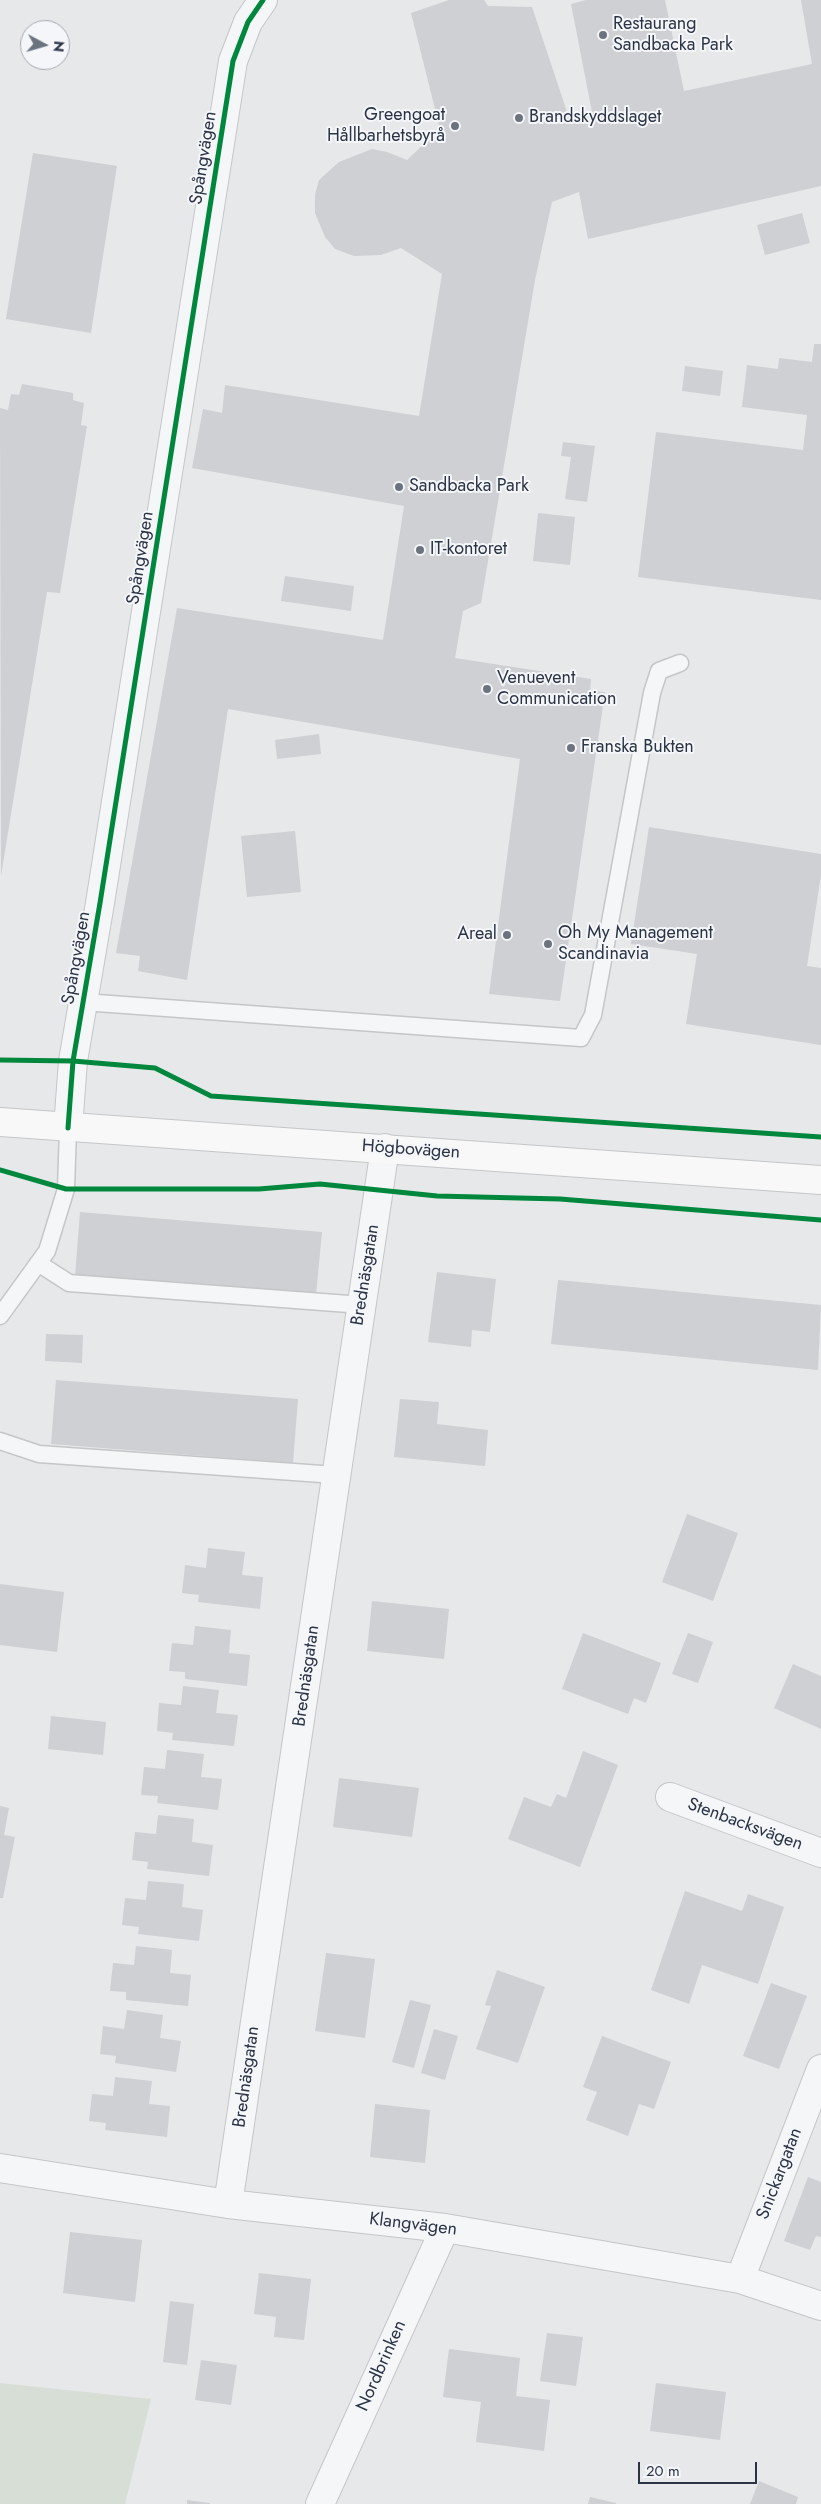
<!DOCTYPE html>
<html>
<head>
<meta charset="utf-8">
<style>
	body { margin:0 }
	#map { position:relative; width:821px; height:2504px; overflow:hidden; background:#e6e8ea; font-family:Jost,sans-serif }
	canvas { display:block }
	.north { position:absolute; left:20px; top:20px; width:50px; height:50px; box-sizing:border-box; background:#f4f6f9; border:1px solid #a4a8b1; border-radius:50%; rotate:96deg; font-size:14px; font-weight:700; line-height:20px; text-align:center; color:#2b3445 }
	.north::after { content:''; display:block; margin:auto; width:18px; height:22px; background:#6c737f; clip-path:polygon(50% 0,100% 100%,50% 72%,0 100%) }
	.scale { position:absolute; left:638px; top:2462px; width:119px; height:22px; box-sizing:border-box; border:2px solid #2b3445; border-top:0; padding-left:6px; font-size:15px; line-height:18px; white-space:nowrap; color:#2b3445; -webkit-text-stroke:4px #f4f6f9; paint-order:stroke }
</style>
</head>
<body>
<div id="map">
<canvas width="821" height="2504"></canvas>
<div class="north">N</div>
<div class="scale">20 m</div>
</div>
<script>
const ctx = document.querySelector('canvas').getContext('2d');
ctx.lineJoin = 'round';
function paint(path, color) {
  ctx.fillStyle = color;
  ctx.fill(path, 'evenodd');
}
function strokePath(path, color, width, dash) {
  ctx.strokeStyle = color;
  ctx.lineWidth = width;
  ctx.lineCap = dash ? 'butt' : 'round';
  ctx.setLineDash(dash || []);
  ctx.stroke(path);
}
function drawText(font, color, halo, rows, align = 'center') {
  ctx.font = font + ' Jost,sans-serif';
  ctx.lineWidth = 4;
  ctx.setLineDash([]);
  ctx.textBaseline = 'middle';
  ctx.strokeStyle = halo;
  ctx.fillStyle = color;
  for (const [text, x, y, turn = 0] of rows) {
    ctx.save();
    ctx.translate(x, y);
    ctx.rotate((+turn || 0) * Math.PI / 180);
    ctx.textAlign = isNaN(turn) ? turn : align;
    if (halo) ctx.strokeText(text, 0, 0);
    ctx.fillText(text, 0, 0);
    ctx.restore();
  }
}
paint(new Path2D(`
	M0,2383L151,2399L125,2504H0Z`), '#d6ded6');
paint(new Path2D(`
	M449,0H484L488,6L532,7L569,118L592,112L571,4L586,0H665L684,91L812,64L801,0H821V186L588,239L579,192L552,202L535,280L481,603L463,611L455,658L591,679L590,691L605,692L560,1001L489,994L520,759L228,709L187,980L138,971L140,956L116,953L177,608L383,640L404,506L192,468L203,409L222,413L225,385L419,416L442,274L401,248L381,255L354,256L335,249L325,237L315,213V195L319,180L339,162L372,149L387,152L407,160L440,129L411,13Z
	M33,153L117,166L91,333L6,319Z
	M802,213L810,243L765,255L757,225Z
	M814,344H821V600L638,577L656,432L803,450L807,415L742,407L747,365L778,369L779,358L812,362Z
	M685,366L723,371L720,396L682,391Z
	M22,384L73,393V400L84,403L81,425L87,426L60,593L47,592L1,876L0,408L8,410L11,394L19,395Z
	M563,442L595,446L587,502L565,499L571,457L561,456Z
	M538,513L575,517L570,565L533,561Z
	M285,576L354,586L351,611L281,601Z
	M319,734L321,754L277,759L275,740Z
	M649,827L821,854V875L807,966L821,968V1045L686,1024L697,954L631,944Z
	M295,831L301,892L247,897L241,836Z
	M80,1212L322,1232L316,1295L75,1276Z
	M437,1272L496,1279L490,1332L472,1330L471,1347L428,1342Z
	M558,1280L821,1305L818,1370L551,1344Z
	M46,1334L83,1335L82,1363L45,1361Z
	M56,1380L298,1399L293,1463L51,1444Z
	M400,1399L439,1402L437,1424L488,1430L485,1466L394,1457Z
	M687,1514L738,1533L713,1601L662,1582Z
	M208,1548L245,1552L242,1575L263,1577L260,1609L198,1602L199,1595L182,1593L185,1565L206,1568Z
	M0,1584L64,1592L57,1652L0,1645Z
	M372,1601L449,1609L444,1659L367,1651Z
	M195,1626L231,1630L229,1653L250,1655L247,1686L185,1679V1672L169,1671L172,1643L193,1645Z
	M583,1633L661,1663L646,1703L634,1698L628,1714L562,1689Z
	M688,1633L713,1642L698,1683L672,1674Z
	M793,1664L821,1676V1729L774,1708Z
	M183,1686L219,1690L216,1713L238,1715L234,1746L172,1740L173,1733L157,1731L159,1703L181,1705Z
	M51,1716L106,1722L103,1755L48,1749Z
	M167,1750L204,1754L201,1777L222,1779L218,1810L157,1803L158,1796L141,1795L144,1767L165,1769Z
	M583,1751L618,1765L580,1867L508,1839L524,1797L551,1807L557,1794L566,1798Z
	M339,1778L419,1788L412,1837L333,1827Z
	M0,1806L9,1808L4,1835L15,1837L3,1898H0Z
	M158,1815L194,1819L192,1842L213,1845L209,1876L147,1869L148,1862L132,1860L135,1832L156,1834Z
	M148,1881L184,1884L182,1907L203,1910L199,1941L138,1934L139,1927L122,1925L125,1898L146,1900Z
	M685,1891L742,1911L748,1894L784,1907L758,1984L702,1965L689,2004L651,1990Z
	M136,1946L172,1950L170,1973L191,1975L188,2006L126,2000V1992L110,1991L113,1963L134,1965Z
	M326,1953L375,1959L365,2038L315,2031Z
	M497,1970L545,1987L518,2063L476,2049L491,2006L485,2005Z
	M771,1983L807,1996L779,2069L743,2056Z
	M410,2000L431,2005L414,2068L392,2062Z
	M127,2010L163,2015L160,2038L181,2041L176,2072L115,2063L116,2056L100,2054L103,2026L124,2029Z
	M434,2029L458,2036L445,2080L421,2073Z
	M602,2036L671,2062L654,2109L639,2104L628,2136L586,2120L597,2092L583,2087Z
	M115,2077L152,2081L149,2104L170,2106L167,2137L105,2130L106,2123L89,2121L92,2094L113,2096Z
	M375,2104L430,2110L425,2163L370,2157Z
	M808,2177L821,2182V2237L816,2236L810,2250L784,2241Z
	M70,2232L142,2240L135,2302L63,2293Z
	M259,2273L311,2279L304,2340L274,2337L276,2317L254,2314Z
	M170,2301L194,2304L187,2365L163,2362Z
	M547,2333L583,2337L576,2386L540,2381Z
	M449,2349L520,2358L516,2396L550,2400L544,2451L476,2442L481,2402L443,2397Z
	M201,2360L237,2365L231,2405L195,2400Z
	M656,2383L726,2392L720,2440L650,2431Z
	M759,2481L798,2497L796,2504H750Z
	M590,2497L616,2503V2504H588Z
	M187,2500L210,2503V2504H187Z`), '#ced0d3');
const service = new Path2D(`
	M83,1002L581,1038L593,1015L652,693L659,671L680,663
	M38,1263L69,1283L362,1305
	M0,1316L47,1251L66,1189L68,1128
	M0,1441L39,1454L336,1475`);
const minor = new Path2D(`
	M68,1128L73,1061L100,903L233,61L248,22L263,0
	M670,1797L821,1853
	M0,2168L228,2204L445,2228L740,2279L821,2306
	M228,2204L385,1148
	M740,2279L821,2069
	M320,2504L445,2228`);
const secondary = new Path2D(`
	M0,1122L821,1180`);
strokePath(service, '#c4c6c8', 19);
strokePath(minor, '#c4c6c8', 30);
strokePath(secondary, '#c4c6c8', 30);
strokePath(service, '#f5f6f7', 16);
strokePath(minor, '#f5f6f7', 28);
strokePath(secondary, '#f8f8f8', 28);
strokePath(new Path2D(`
	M0,1060L73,1061L155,1068L211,1096L821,1137
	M68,1128L73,1061L100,903L233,61L248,22L263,0
	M0,1170L66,1189H259L320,1184L437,1196L560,1199L821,1220`), '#00873e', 5);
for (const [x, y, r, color] of [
	[603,35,5,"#6c737f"],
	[519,118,5,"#6c737f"],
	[455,126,5,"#6c737f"],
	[399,487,5,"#6c737f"],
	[420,550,5,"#6c737f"],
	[487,689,5,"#6c737f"],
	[571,748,5,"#6c737f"],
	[507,935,5,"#6c737f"],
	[548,944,5,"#6c737f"]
]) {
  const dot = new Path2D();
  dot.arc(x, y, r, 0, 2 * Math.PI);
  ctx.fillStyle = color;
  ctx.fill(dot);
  strokePath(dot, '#f4f6f9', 2);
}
drawText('18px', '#2b3445', '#f4f6f9', [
	["Restaurang",613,25],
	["Sandbacka Park",613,46],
	["Greengoat",445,116,"right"],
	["Hållbarhetsbyrå",445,137,"right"],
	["Brandskyddslaget",529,118],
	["Sandbacka Park",409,487],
	["IT-kontoret",430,550],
	["Venuevent",497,679],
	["Communication",497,700],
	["Franska Bukten",581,748],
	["Oh My Management",558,934],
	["Scandinavia",558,955],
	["Areal",497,935,"right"]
], 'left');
drawText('18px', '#2b3445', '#f4f6f9', [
	["Spångvägen",204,158,-81],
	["Spångvägen",141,558,-81],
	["Spångvägen",77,958,-80],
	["Högbovägen",411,1150,4],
	["Brednäsgatan",366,1275,-81],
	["Brednäsgatan",307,1676,-82],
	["Stenbacksvägen",745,1825,20],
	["Brednäsgatan",247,2077,-82],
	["Snickargatan",780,2174,-69],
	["Klangvägen",413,2225,7],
	["Nordbrinken",382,2366,-66]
]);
</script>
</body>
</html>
